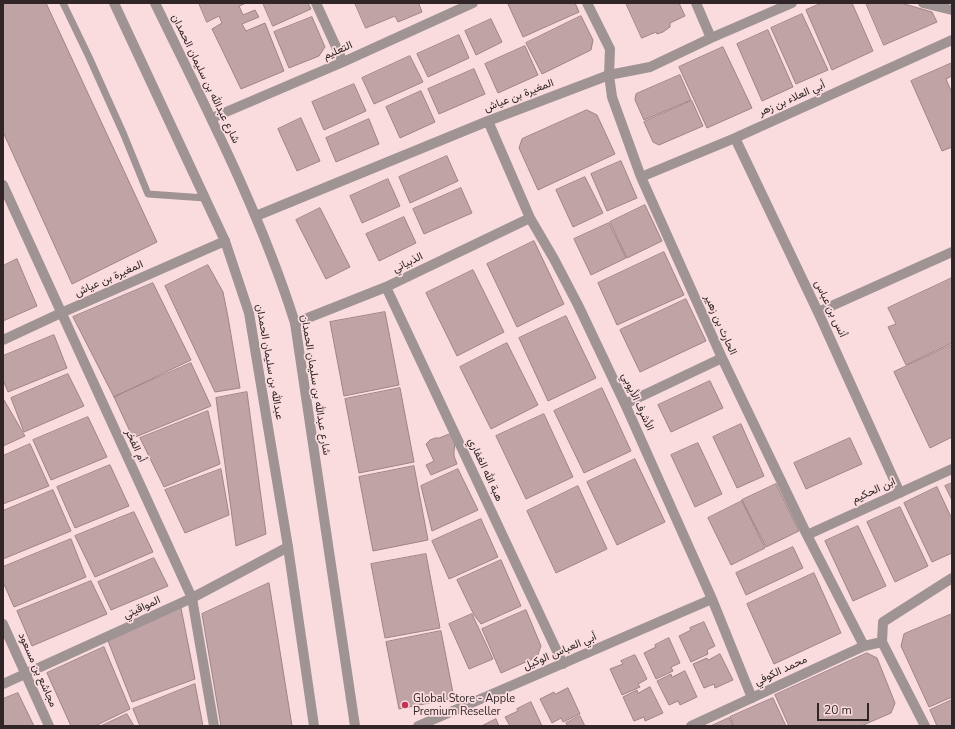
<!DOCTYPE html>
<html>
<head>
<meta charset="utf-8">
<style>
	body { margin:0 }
	#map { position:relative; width:955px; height:729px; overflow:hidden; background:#fadcde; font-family:"Nunito Sans",sans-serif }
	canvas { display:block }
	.frame { position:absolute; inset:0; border:4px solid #312627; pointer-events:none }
	.scale { position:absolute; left:817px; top:703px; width:52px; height:18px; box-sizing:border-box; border:2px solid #312627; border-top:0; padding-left:5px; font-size:12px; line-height:14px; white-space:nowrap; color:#312627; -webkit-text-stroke:3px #fadcde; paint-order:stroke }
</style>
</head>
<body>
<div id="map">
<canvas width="955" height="729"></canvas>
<div class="frame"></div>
<div class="scale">20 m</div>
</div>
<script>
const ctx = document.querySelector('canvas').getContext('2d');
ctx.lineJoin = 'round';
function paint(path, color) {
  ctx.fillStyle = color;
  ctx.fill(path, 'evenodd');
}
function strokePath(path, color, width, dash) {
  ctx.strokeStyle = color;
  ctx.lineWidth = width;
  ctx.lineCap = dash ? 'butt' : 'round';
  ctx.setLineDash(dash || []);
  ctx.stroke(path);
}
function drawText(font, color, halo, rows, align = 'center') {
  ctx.font = font + ' "Nunito Sans",Vazirmatn,sans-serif';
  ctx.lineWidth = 3.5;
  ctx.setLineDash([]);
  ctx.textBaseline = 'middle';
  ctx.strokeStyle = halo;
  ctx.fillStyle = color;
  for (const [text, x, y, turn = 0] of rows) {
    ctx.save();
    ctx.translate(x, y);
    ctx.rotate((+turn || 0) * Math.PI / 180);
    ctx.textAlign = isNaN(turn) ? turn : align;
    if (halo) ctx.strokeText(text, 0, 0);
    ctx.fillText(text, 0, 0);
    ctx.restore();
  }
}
const building = new Path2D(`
	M3,3H46L157,242L72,284L3,132Z
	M199,3H246L239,6L243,15L255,10L259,17L242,24L246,31L265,23L284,71L241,89L212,29L222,23L219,16L207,22Z
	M263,3H308L311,9L273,26Z
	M355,3H420L419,4L422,12L398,22L395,16L366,28Z
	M509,3H575L579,12L523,37L508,4Z
	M626,3H679L685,16L670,23V27L663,32L657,34L656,32L642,38Z
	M822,3H852L873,51L832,70L806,10Z
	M866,3H901L932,12L937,22L884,45Z
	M802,14L828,70L796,84L771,28Z
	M581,16L593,40L591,50L542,74L526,43Z
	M312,17L325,47L319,56L289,68L274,32Z
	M491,19L502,42L476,55L465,31Z
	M768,30L793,87L762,101L737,44Z
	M459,35L469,58L428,77L417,54Z
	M525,46L538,75L498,93L485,64Z
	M723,47L752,108L707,128L679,67Z
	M410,56L423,82L374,104L362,78Z
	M952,63V76L946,79L952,93V147L942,151L911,81Z
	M474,69L485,94L439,114L428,89Z
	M680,75L691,100L644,120L635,100L636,94Z
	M354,84L366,111L324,130L312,102Z
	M421,91L435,122L400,138L386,107Z
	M692,101L703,126L659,145L653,142L644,122Z
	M587,110L597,115L615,154L538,190L519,148L522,139Z
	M301,118L320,161L297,171L278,129Z
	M369,119L379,144L336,162L326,138Z
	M447,156L458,181L410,203L399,177Z
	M621,161L637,198L607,211L591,174Z
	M585,177L603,213L573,227L556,190Z
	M388,179L400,206L362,223L350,196Z
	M461,188L472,213L424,234L413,209Z
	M645,205L662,241L627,258L610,222Z
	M320,208L350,267L326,279L296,220Z
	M404,217L416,243L379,261L366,234Z
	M609,223L626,258L591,275L574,239Z
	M534,241L564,304L517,327L487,264Z
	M664,252L684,295L617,325L598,283Z
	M17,259L37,306L3,321V266Z
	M208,265L223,292L228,317L240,388L215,392L165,286Z
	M473,270L504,332L457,356L426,293Z
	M952,278V343L906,365L888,327L896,324L888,308Z
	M153,283L191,360L114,397L73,317Z
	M686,299L706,341L640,372L620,330Z
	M385,312L399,385L344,396L330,322Z
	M566,316L596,378L548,401L519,338Z
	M54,335L67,368L8,392L3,380V356Z
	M507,343L538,405L491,429L460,367Z
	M952,345V437L930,448L894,372Z
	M191,363L211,406L133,438L114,397Z
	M68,374L84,406L24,432L11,398Z
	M710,381L723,408L671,432L658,405Z
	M400,388L414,462L359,473L345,399Z
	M602,388L631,451L584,473L554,411Z
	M247,392L266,534L236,546L216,398Z
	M3,400H4L25,436L3,446Z
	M208,411L220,464L164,487L140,438Z
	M544,414L573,477L526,499L496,436Z
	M88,417L107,457L51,480L33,440Z
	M741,424L764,476L737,488L713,437Z
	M450,434L455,444L454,451V456L457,464L431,475L426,465L434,461L426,444L430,440L435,438H439Z
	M850,438L862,464L806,489L794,463Z
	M698,443L722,494L695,507L671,455Z
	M30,444L49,486L3,504V456Z
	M635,459L665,522L617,545L587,482Z
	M110,465L129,506L75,528L57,487Z
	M414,466L428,540L373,551L359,477Z
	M221,469L229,515L185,533L165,490Z
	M458,469L478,510L432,531L421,486Z
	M952,483V500L945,486Z
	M776,484L799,531L766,547L742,500Z
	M578,486L607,549L556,573L527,511Z
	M937,487L952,519V553L932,562L904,503Z
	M53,490L71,531L3,559V511Z
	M742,501L765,548L731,565L708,518Z
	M900,507L928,566L895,582L867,522Z
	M134,512L153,552L95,577L75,536Z
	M481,519L498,557L449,579L432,541Z
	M858,526L886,586L853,601L825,541Z
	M71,539L86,577L14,607L3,582V567Z
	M793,547L803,568L746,595L736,573Z
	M426,554L440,628L385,638L371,564Z
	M154,558L168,586L111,610L98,582Z
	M501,560L521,606L481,624L474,615L457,580Z
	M814,573L841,633L774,664L747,604Z
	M91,581L107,614L32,646L17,611Z
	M269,583L292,726H221L202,614Z
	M181,608L195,679L132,702L108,641Z
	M526,610L541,646L537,657L501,673L482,629Z
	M472,614L493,659L469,669L449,624Z
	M952,614V697L929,707L901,646L904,634Z
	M704,622L715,646L707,650L708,654L691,662L679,636L691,630L690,628Z
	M441,631L454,698L399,709L386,642Z
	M669,638L680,663L671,667L673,671L656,679L644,653L656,647L655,645Z
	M104,647L130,709L95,726H71L47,673Z
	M867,653L877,658L895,703L891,713L861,726H789L775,695Z
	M720,654L733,680L715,688L714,684L704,688L693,664L707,658L708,660Z
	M635,655L647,679L638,684L640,687L622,695L610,669L623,664L621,661Z
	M685,671L697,697L680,705L678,701L669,705L657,681L671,674L672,677Z
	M195,684L203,726H140L133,709Z
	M650,687L663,713L645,721L644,717L634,721L623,697L637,690L638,693Z
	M568,688L580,714L563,722L561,718L552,723L540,699L554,692L555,694Z
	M18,693L34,726H3V699Z
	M773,698L786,726H734L730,717Z
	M952,700V726H937L930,710Z
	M531,702L542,726H510L505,717L518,711L517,709Z
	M127,714L134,726H101Z
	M580,716L585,726H566L567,725L566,723Z
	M729,718L733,726H711Z
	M496,719L499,726H482Z`);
paint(building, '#c0a3a5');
strokePath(building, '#9f8385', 1);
strokePath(new Path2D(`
	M63,3L89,57L124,135L148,194L205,198`), '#9f9393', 7);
strokePath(new Path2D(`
	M316,3L343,62
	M587,3L610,49L609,75L612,97L641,177L722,358L807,535L864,646
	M696,3L711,38
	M923,3L952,10
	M212,118L343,62L473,3
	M488,121L530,218L554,259L578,305L625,404L712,599L752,698
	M735,138L818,312L900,493
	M641,177L735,138L952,40
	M3,185L192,598L214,726
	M256,216L488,121L609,75L650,67L711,38L792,3
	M386,287L563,664
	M818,312L952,252
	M295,323L386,287L530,218
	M3,340L61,313L225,241
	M625,404L722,358
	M807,535L952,469
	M3,624L49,726
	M3,684L192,598L288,547
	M418,726L712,599
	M691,726L864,646L882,642
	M925,726L882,642L883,622L952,578`), '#9f9393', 10);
strokePath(new Path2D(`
	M114,3L225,241L249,313L288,547L314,726
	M155,3C206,108 260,212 295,323L355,726`), '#9f9393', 10);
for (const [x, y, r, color] of [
	[405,705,4,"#c33352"]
]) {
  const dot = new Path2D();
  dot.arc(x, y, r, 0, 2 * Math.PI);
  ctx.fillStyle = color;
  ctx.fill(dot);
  strokePath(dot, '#fadcde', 1.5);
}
drawText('11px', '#312627', '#fadcde', [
	["التعليم",338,51,-24],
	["شارع عبدالله بن سليمان الحمدان",205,79,64],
	["المغيرة بن عياش",519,96,-21],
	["أبي العلاء بن زهر",792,99,-24],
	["الذبياني",408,263,-26],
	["المغيرة بن عياش",109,279,-24],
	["أنس بن عباس",830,309,65],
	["الحارث بن زهير",720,325,66],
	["عبدالله بن سليمان الحمدان",269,362,80],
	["شارع عبدالله بن سليمان الحمدان",315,385,81],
	["الأشرف الأيوبي",637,402,65],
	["أم الفخر",135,446,65],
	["هبة الله الغفاري",485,470,65],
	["ابن الحكيم",874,491,-25],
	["المواقيتي",142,608,-25],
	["أبي العباس الوكيل",560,652,-23],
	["مجاشع بن مسعود",37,670,66],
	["محمد الكوفي",781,671,-25]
]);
drawText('11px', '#312627', '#fadcde', [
	["Global Store - Apple",413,699],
	["Premium Reseller",413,712]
], 'left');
</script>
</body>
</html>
